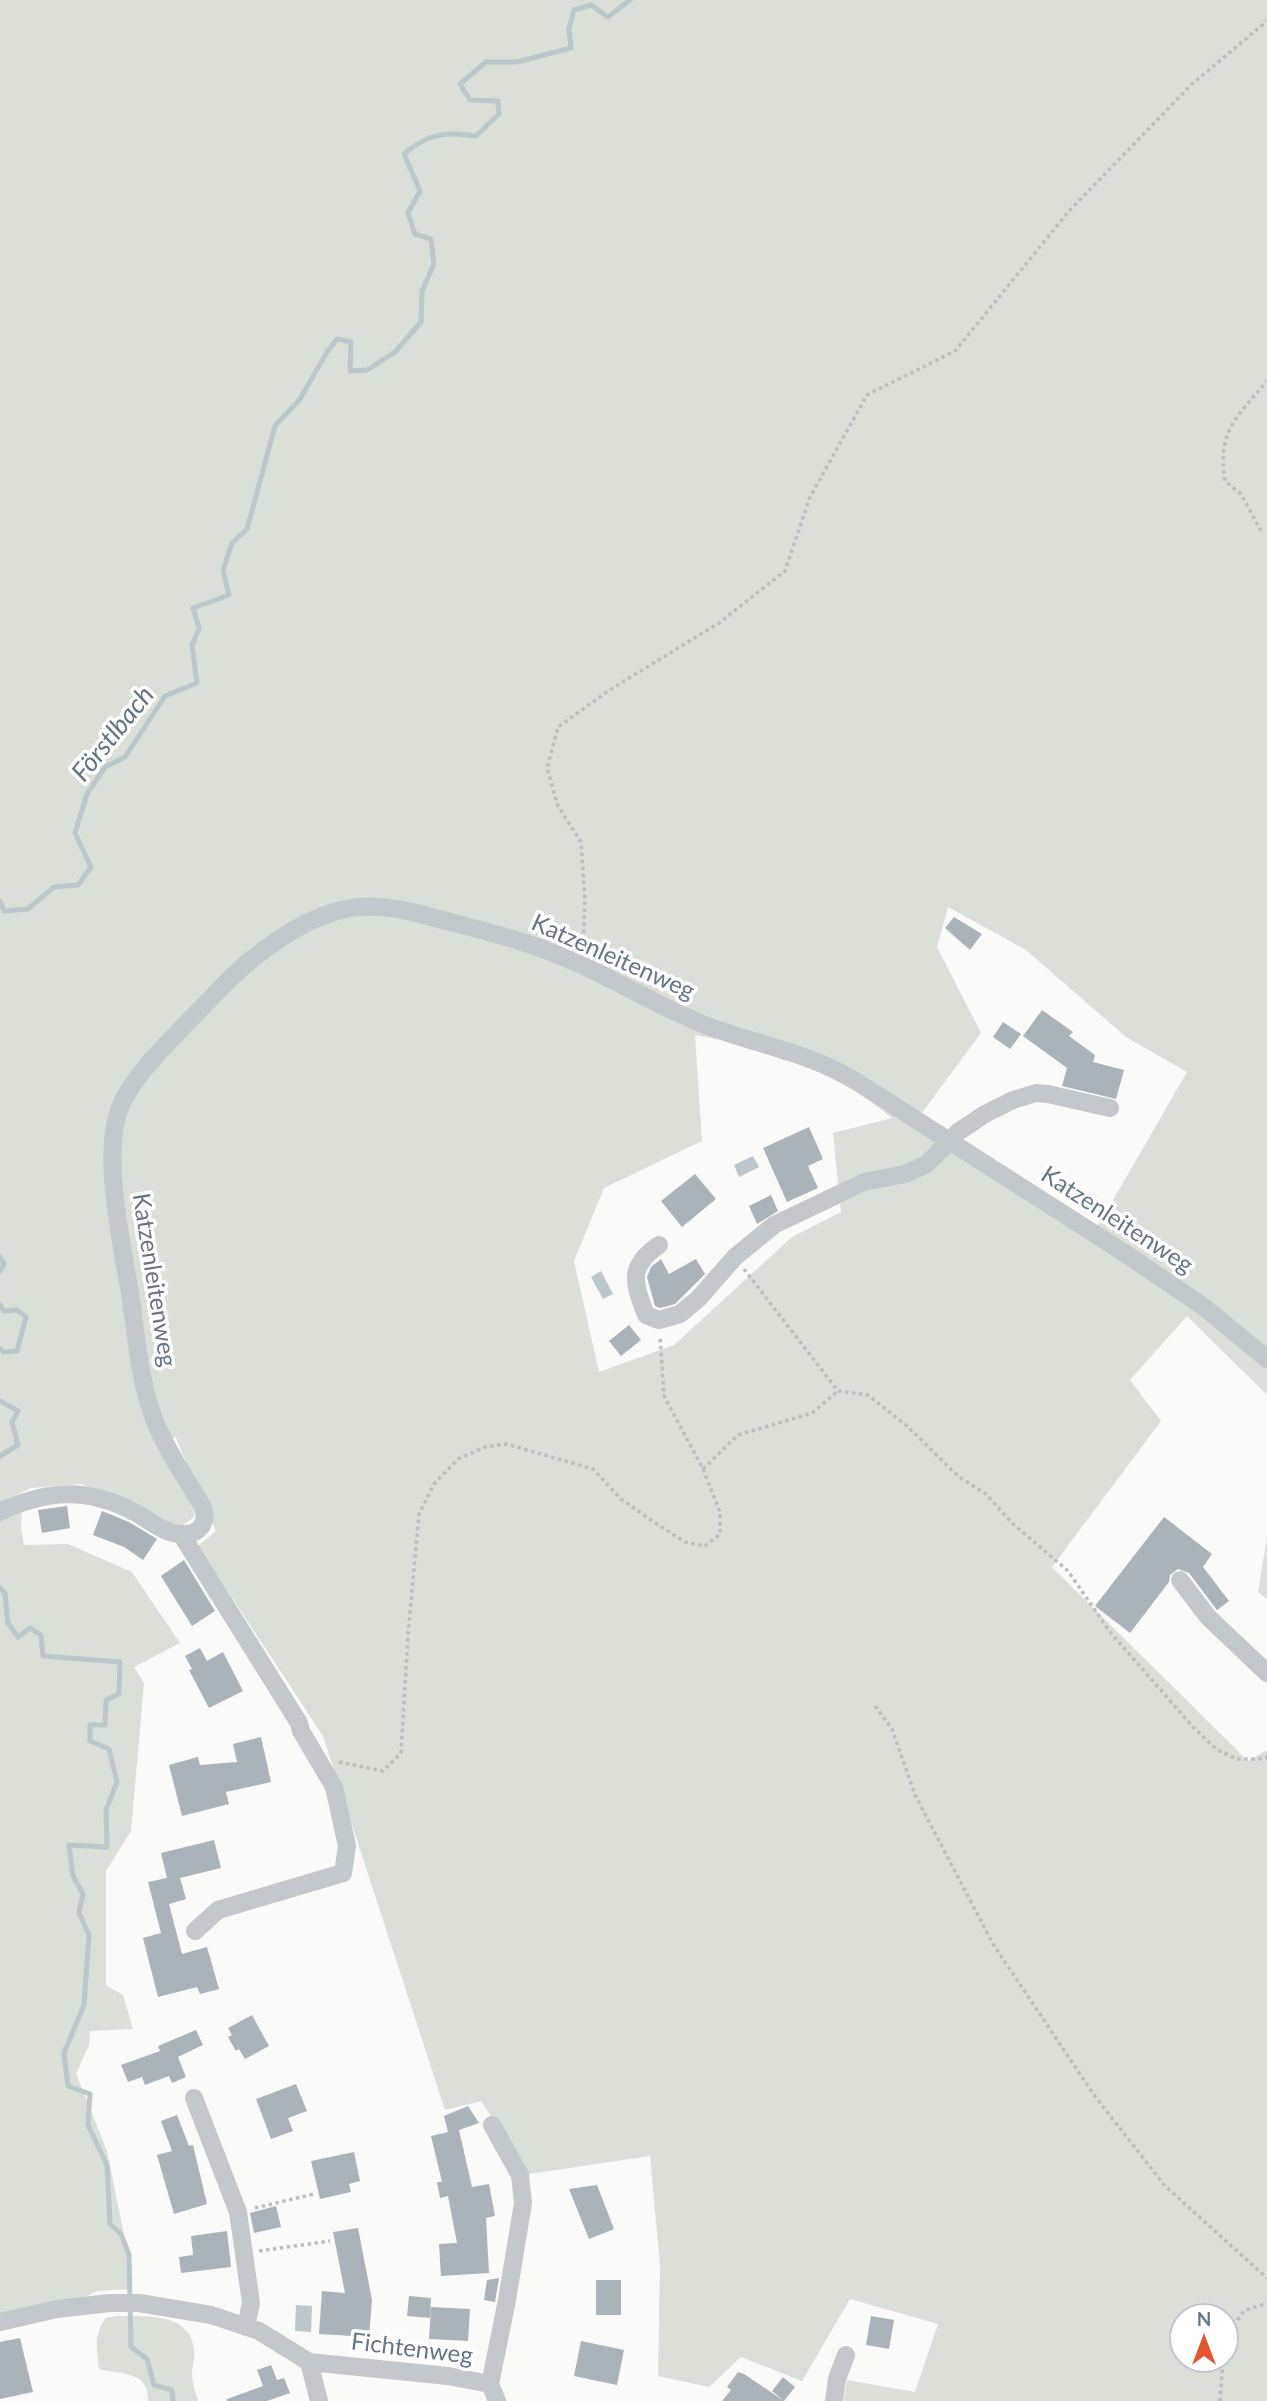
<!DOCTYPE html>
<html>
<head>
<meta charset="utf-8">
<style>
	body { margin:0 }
	#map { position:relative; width:1267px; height:2401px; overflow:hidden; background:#fafaf8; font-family:Lato,sans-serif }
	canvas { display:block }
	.north { position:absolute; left:1169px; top:2303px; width:70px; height:70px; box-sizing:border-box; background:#fff; border:2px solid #c1c8cd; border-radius:50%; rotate:0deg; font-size:19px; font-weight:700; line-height:28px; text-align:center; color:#657683 }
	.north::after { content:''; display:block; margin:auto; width:24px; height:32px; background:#e4572e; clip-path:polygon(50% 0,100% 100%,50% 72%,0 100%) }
</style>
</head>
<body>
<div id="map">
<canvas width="1267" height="2401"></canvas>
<div class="north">N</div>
</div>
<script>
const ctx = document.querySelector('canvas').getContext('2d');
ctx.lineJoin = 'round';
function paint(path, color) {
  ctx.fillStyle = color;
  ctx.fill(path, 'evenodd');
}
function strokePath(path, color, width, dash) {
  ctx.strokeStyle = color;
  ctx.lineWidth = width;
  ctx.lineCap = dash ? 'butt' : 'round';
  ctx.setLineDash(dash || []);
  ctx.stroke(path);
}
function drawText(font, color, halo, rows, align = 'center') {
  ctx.font = font + ' Lato,sans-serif';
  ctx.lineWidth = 7;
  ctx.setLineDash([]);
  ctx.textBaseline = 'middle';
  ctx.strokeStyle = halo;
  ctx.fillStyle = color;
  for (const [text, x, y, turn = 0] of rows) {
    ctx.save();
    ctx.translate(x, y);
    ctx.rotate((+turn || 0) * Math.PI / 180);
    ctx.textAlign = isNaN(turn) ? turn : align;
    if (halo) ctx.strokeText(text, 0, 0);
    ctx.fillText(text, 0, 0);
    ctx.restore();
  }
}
paint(new Path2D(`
	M0,0H1267V1395L1187,1316L1130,1380L1161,1421L1052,1567L1248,1761L1267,1750V2401H844L847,2380L915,2392L938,2324L850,2299L802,2381L741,2357L709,2387L658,2376L660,2265L650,2156L529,2174L481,2101L445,2110L323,1736L198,1546L216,1531L175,1436L162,1447L197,1505L193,1518L183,1525L165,1522L111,1495L80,1484L31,1488L0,1503ZM948,907L1026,950L1126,1037L1187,1072L1098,1226L921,1114L981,1033L937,947ZM695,1035L738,1043L788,1056L848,1084L892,1118L833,1133L841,1212L792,1237L674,1345L599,1372L574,1261L604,1188L702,1141ZM1183,2317H1225V2359H1183Z
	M22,1507L21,1528L24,1545L68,1544L132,1572L180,1643L134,1667L144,1683L131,1831L106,1871V1985L123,1995L133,2029L90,2031L89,2045L76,2074L107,2151L124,2235L131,2289L97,2291L88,2296L0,2314V1520Z
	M1267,1537V1599L1258,1592Z
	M116,2316C145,2316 193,2312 194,2352C195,2360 192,2367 192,2374C192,2383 196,2393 198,2401H148C149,2370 120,2375 99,2369C97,2350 93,2333 106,2318Z`), '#dadfd7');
paint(new Path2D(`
	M753,1156L759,1167L739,1177L734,1165Z
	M601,1271L613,1294L603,1299L591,1277Z
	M296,2305L312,2306L311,2332L295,2331Z`), '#bbc7cb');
strokePath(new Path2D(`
	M0,901L4,911L28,909L54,887L78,885L91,867L75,833L87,794L105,767L125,757L165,696L197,683L192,646L199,628L193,608L229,595L223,570L232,543L247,529L275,426L300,399L327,352L337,339L351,342L350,371L367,370L395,352L421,322L422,291L434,264L431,239L415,234L408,213L420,191L404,154C427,134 446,131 476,136L499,114L498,101L470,100L460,84L486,62H517L571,48L569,29L574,10L591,5L608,17L630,0
	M0,1257L4,1264L0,1271
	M0,1305L4,1311L17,1310L26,1317L17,1351L4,1352L0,1349
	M0,1401L18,1411L12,1422L18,1445L0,1456
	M0,1588L5,1593L8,1623L18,1637L30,1628L41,1635L43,1656L120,1662L119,1694L106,1700L105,1725H90V1741L109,1749L117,1782L106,1810L107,1847L69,1845L73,1876L83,1894L79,1913L89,1935L84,2005L64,2053L68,2086L90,2094L88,2125L107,2165L110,2224L121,2234L129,2255L131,2347L147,2359L154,2385L172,2390L173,2401`), '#bbc7cb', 5);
paint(new Path2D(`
	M954,917L982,934L970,950L945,928Z
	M1042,1010L1073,1032L1069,1036L1095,1055L1093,1062L1124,1070L1116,1099L1062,1086L1067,1068L1023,1036Z
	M1003,1022L1021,1034L1010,1049L993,1037Z
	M809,1127L823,1159L808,1166L818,1188L787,1202L763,1148Z
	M695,1174L716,1199L682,1227L661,1201Z
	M771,1195L778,1211L757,1224L749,1206Z
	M661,1259L669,1274L696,1259L705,1274L675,1304L660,1308L655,1306L647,1277L651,1267Z
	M629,1325L641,1340L621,1356L609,1341Z
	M67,1506L70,1528L42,1533L38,1510Z
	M102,1511L129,1522L157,1539L143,1560L124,1547L93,1535Z
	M1164,1517L1212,1554L1203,1567L1229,1601L1217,1610L1189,1573L1178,1569L1170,1575L1169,1582L1130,1633L1095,1606Z
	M184,1560L215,1611L192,1626L161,1576Z
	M200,1648L207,1661L223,1652L243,1691L209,1708L189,1670L192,1669L185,1656Z
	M261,1737L271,1782L226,1792L229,1804L182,1816L169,1765L198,1757L200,1765L237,1762L233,1744Z
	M214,1840L221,1868L180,1878L186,1899L169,1904L182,1954L207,1947L219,1989L200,1994L197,1987L158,1997L143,1938L161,1933L148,1882L167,1878L161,1853Z
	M252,2015L269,2046L245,2059L239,2049L236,2051L228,2037L232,2035L228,2028Z
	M196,2030L203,2045L178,2057L186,2077L172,2083L169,2076L145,2085L142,2077L128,2082L121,2065L160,2051L158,2046Z
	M296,2084L307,2111L288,2118L293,2131L271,2139L256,2099Z
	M468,2106L479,2123L459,2130L472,2187L489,2184L495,2216L486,2218L489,2273L441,2276L439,2244L457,2243L448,2196L440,2198L437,2182H442L431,2136L448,2132L444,2116Z
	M177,2115L189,2146L193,2145L207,2204L174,2214L157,2155L172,2151L161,2121Z
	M354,2152L360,2181L349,2184L351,2192L320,2199L311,2161Z
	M597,2185L614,2229L589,2239L569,2189Z
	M276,2206L281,2227L254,2233L250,2213Z
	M358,2228L372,2300L369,2337L319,2334L322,2291L345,2293L333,2232Z
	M227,2231L231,2267L181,2273L179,2257L193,2255L191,2236Z
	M499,2278L495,2302L484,2300L487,2280Z
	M596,2280H621V2315H596Z
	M409,2296L431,2298L430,2318L407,2316Z
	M431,2307L470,2309L468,2341L429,2339Z
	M871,2316L894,2320L889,2349L866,2345Z
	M20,2338L33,2392L0,2399V2342Z
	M581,2341L624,2350L617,2385L574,2376Z
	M271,2365L277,2380L284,2378L290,2393L267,2401H227V2399L263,2386L257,2370Z
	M738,2372L744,2374L784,2401H722L731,2390L727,2387Z
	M783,2377L795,2387L784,2401L772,2391Z`), '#aab3b9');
strokePath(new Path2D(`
	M1261,531L1241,494L1225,481C1217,430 1237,417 1267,381
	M583,947L585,900L581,842L558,806L547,768L558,727L608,691L719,623L785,571L810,497L867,395L955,351L1070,210L1191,85L1267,21
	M744,1269L838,1391L868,1395L906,1425L958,1476L986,1494L1012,1523L1068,1571L1110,1632L1193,1727L1216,1749L1237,1759H1258L1267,1757
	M703,1469L738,1435L812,1413L838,1391
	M875,1706L892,1729L915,1795L993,1944L1094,2095L1165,2186L1267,2278
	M339,1762L383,1771L401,1753L408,1635L419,1514L434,1484L458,1459L485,1447L506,1444L593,1469L621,1499L651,1520L685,1542L705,1546L720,1534V1512L703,1469L664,1396L660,1336
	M255,2208L314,2194
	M259,2251L330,2241
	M1225,2337L1244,2311L1267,2303
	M1220,2401L1223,2359`), '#bbbfc2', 3.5, [3.5, 3.5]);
strokePath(new Path2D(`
	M659,1245C627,1267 634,1283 646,1315L659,1320L680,1314L699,1298L735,1257L774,1225L864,1182L905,1174L927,1164L958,1132L985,1114L1013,1100L1036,1093L1048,1094L1110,1108
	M0,1512C46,1490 87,1487 134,1512C150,1520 163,1534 182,1534C200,1535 208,1522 203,1507C187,1480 168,1453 156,1424C140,1385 137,1341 131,1300C123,1247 100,1154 121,1105C135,1071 189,1022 215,994C249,957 308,911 359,907C388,904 419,914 447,921C488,932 529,942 568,959C613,978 654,1004 700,1023C752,1044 803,1050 854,1080L1123,1252L1204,1307L1267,1359
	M181,1534L299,1723L301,1731L334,1787L347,1846L343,1873L218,1910L195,1931
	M1180,1580L1208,1617L1267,1673
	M194,2098L238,2212L251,2303L246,2327
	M0,2322L57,2309L109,2303H139L211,2315L259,2331L309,2362L319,2401
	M309,2362L448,2376L490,2384
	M490,2384L507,2300L523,2203L520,2175L492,2125
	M490,2384L497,2401
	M834,2401L837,2379L846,2355`), '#c3c8cc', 18);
drawText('24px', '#657683', '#fff', [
	["Katzenleitenweg",613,957,24],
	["Katzenleitenweg",1117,1220,33],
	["Katzenleitenweg",154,1280,81],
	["Fichtenweg",412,2349,7]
]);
drawText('italic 26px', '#60757c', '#fff', [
	["Förstlbach",113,734,-51]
]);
</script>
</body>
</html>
